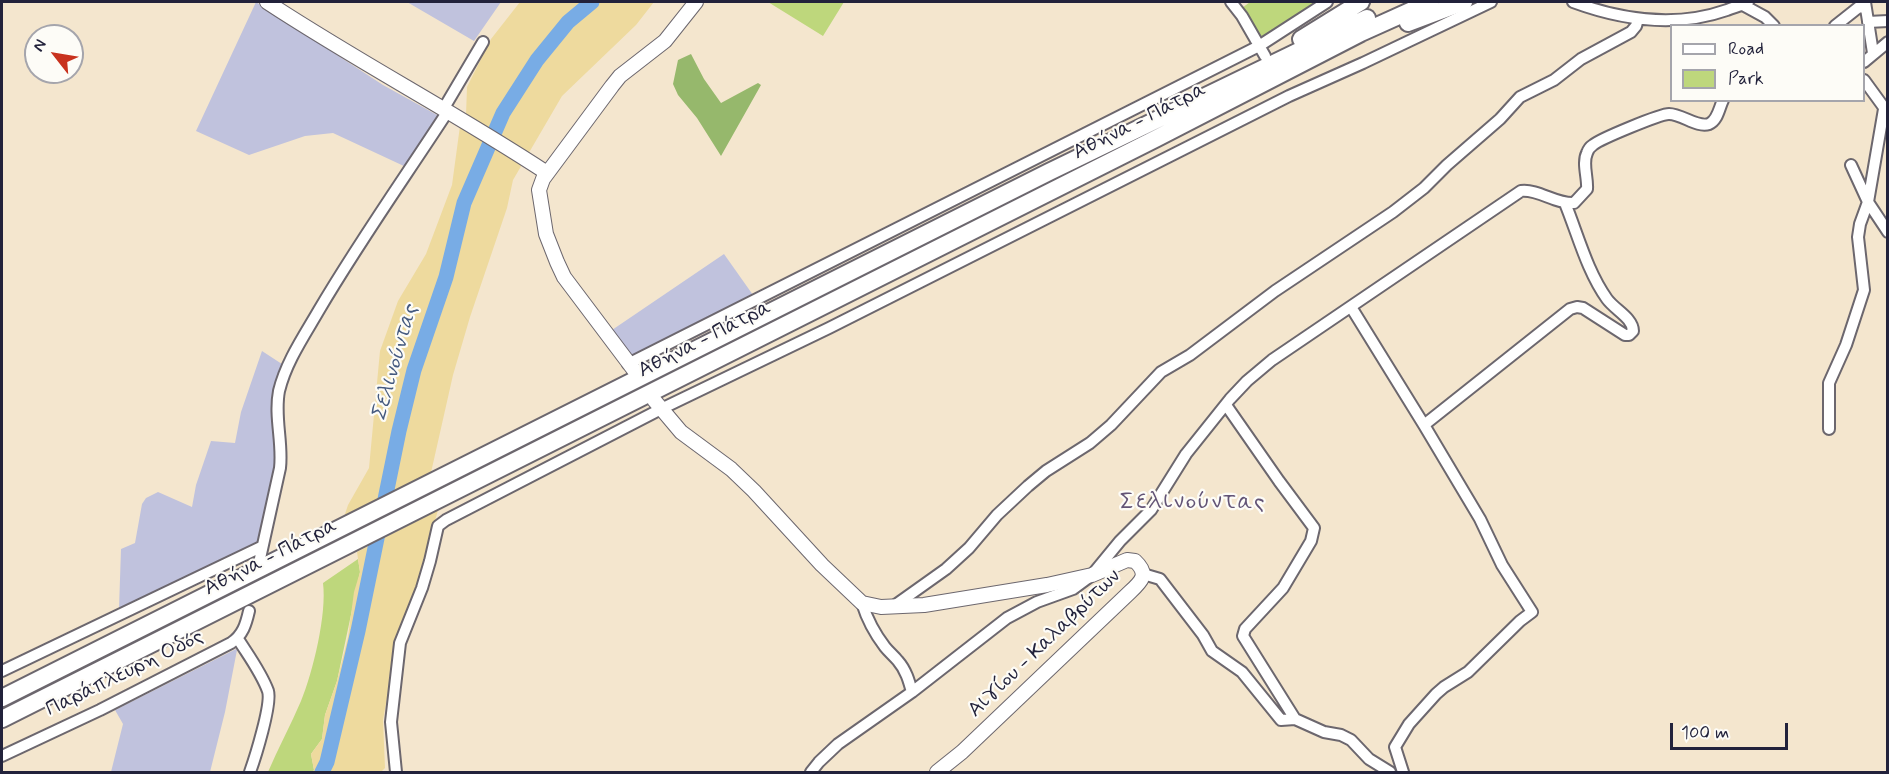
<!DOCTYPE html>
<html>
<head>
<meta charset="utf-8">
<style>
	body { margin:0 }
	#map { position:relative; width:1889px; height:774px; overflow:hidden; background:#f4e6ce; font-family:Mynerve,sans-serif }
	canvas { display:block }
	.frame { position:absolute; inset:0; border:3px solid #22223b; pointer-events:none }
	.legend { position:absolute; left:1670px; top:24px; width:195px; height:78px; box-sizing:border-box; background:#fdfcf7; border:2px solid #a5a5ac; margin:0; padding:8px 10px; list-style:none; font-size:18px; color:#22223b }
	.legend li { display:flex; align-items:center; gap:12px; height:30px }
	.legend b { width:30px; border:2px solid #a5a5ac }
	.north { position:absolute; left:24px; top:24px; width:60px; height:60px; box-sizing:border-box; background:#fdfcf7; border:2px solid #a5a5ac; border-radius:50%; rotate:301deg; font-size:16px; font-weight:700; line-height:24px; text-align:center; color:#22223b }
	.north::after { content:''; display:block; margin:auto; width:21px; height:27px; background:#c8321e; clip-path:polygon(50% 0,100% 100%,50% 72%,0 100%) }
	.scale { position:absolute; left:1670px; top:723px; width:118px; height:27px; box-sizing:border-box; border:3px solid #22223b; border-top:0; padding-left:8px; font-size:18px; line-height:21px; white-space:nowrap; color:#22223b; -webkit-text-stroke:4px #fdfcf7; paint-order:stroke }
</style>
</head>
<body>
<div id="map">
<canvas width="1889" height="774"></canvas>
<div class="frame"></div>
<ul class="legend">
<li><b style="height:8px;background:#fff"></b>Road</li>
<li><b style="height:16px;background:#bed77c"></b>Park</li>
</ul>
<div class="north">N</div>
<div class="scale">100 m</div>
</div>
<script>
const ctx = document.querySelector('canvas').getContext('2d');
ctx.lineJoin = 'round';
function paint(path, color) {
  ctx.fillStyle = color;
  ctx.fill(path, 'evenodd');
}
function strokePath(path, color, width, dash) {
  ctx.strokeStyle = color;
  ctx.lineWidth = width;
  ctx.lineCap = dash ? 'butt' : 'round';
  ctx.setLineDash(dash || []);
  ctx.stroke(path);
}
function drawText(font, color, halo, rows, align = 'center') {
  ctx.font = font + ' Mynerve,sans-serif';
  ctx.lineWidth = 4.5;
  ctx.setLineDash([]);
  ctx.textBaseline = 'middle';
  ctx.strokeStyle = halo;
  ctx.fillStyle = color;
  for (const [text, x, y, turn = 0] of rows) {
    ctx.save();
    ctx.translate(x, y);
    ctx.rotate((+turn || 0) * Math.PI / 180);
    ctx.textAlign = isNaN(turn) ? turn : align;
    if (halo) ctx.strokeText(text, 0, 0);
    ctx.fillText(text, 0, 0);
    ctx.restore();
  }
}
paint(new Path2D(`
	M256,2L383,85L439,116L406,167L333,133L305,136L249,155L196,131Z
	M407,2H501L474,41Z
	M724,254L753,295L631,357L612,330Z
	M262,351L285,366L279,446L259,543L119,609L121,549L135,543L142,504L146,498L158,492L192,507L196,485L211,441L235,443L241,412Z
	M236,649L237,650L225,712L210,772H111L123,724L115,710Z`), '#c0c2dd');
paint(new Path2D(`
	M768,2H844L823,36Z
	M1250,2H1319L1259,42L1242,8Z
	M358,559L360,572L337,681L325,715L322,739L311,754L314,770L313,772H268C278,748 291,725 301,701C313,672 327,614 323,583Z`), '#bed77c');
paint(new Path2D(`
	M691,54L704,79L721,103L758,83L761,85L721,156L697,118L678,95L673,84L678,60Z`), '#96b86c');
paint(new Path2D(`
	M520,2H654L636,25L562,96L513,180L507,208L470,317L453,375L430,477L342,523L348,505L369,468L380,351L398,301L426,254L452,185L460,126L466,115L467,87L491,39Z
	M438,510L416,591L400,636L390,681L383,720L385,768L381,772H313L314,770L311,754L322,739L325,715L337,681L348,637L354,592L360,572L357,552Z`), '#eeda9e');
strokePath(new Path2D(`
	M322,772L327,762L358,631L399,431L414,370L446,277L464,203L503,113L537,60L568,22L592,2`), '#78ace5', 15);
const minor = new Path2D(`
	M1231,2L1242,16L1265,56
	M1573,2C1622,20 1676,28 1727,10C1734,7 1741,6 1748,2
	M1865,2L1873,53
	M1743,5L1765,17L1774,26
	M1868,22L1888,21
	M1835,26L1859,7L1866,8
	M1864,62L1888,42
	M1864,80L1888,113
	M444,108L483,42
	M1851,165L1868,202L1888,232
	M1351,307L1424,425L1480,519L1502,565L1532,612L1520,621L1468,672L1444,687L1436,694L1409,724L1395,747L1403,772
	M628,364L1259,46L1327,2
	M1226,405L1279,481L1314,528L1311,541L1283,588L1245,629L1243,636L1295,719L1324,732L1341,735L1351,740L1369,759L1390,772
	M1424,425L1570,309L1577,307L1583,308L1625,335H1629L1633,331C1633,318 1615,310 1607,299C1587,271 1578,235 1565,203
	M1829,429V383L1846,345L1864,290L1858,237L1860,224L1868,202L1884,109
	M259,563L280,468C283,442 274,417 279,391C286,362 304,336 319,310C359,242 405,177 448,111
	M1143,574L1160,579L1203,635L1212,651L1242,672L1281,720L1295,719
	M862,603C867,619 875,634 885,647C889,652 894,656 898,661C906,670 909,681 912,692
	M894,606L946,569L969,548L997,515L1028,486L1046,471L1090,443L1111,425L1161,372L1190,355L1275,291L1393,212L1424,188L1447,165L1500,119L1520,97L1554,80L1581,59L1631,32L1636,26L1638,19
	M238,639C248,655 261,672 268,691C272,704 255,758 250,772
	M2,671L261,547
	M2,756L100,710L231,643C243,635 246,624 249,611
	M396,772L391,722L400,643L422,588L430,561L438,526L446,520L661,409L829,328L1289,96L1363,63L1491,2
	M811,772L819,762L838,744L912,692L1007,618L1037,602L1073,589L1092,575L1120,541L1151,510L1186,454L1230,399L1247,381L1272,360L1521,191C1539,189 1555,204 1574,203L1587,189C1588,178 1582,163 1587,153C1588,150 1590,147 1593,145C1600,139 1660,114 1669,114C1682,114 1697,128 1709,124C1718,120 1719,108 1723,100`);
const major = new Path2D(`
	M267,2C358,62 456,113 547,173
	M637,374L564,277L557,262L546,234L539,190L543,179L612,86L620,76L665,41L696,2
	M654,400L681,432L731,469L754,491L822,565L862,603L881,607L924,605L1047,585L1092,575L1127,560L1135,561C1149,574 1142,581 1130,592L962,752L937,772`);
const highway = new Path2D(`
	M1408,23L1464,2
	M1301,39L1361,2
	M2,698L1049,172L1367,18
	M2,719L1157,138L1361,33L1430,2`);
strokePath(minor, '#6c676e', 14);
strokePath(major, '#6c676e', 16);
strokePath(highway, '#6c676e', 20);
strokePath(minor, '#fff', 10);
strokePath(major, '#fff', 14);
strokePath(highway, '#fff', 16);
drawText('21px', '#22223b', '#fdfcf7', [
	["Αθήνα - Πάτρα",1140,122,-27],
	["Αθήνα - Πάτρα",705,340,-27],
	["Αθήνα - Πάτρα",271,558,-27],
	["Αιγίου - Καλαβρύτων",1045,644,-44],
	["Παράπλευρη Οδός",125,674,-26]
]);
drawText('italic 22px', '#44597f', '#fdfcf7', [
	["Σελινούντας",396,363,-74]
]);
ctx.letterSpacing = '1.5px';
drawText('24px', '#635476', '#fdfcf7', [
	["Σελινούντας",1193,503]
]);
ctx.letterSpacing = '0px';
</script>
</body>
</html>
